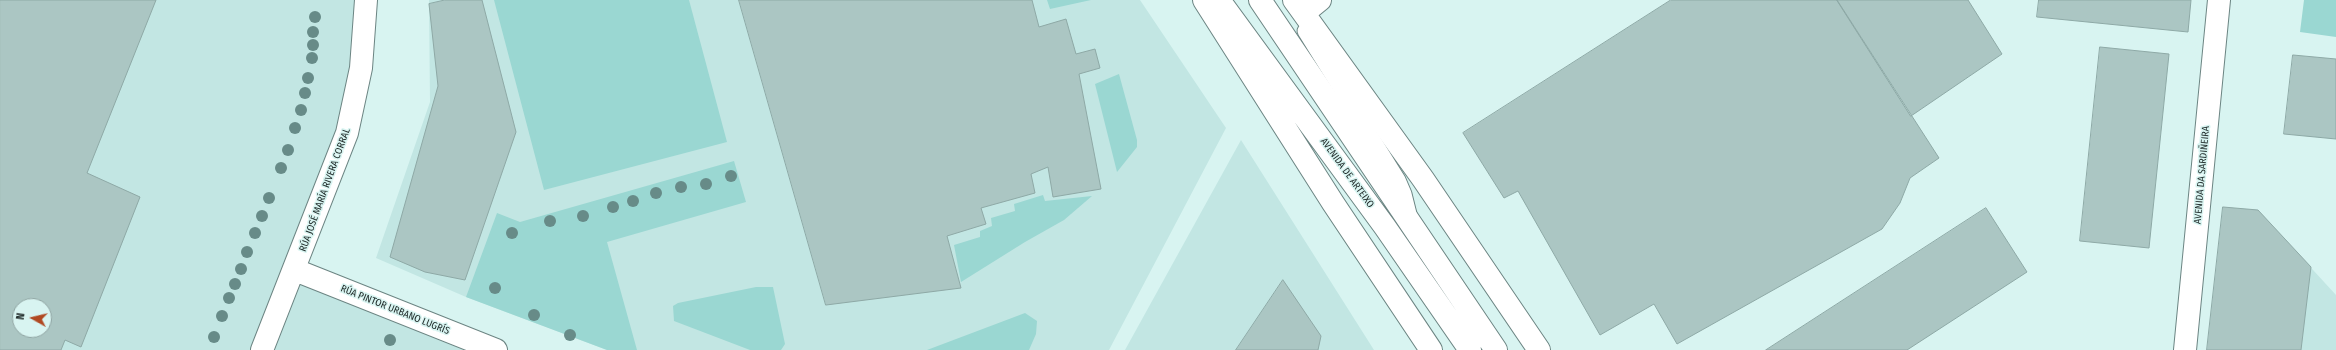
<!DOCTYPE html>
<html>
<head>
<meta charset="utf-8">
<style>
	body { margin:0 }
	#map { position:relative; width:2336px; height:350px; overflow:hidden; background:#d8f4f1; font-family:"Fira Sans Condensed",sans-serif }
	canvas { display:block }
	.north { position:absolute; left:12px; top:298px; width:40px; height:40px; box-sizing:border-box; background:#d8f4f1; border:1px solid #8fa4a2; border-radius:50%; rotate:278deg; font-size:11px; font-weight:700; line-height:16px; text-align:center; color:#212c2b }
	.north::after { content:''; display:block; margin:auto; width:14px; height:18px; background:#b04922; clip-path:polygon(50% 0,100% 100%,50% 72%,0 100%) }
</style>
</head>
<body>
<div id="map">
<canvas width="2336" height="350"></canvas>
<div class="north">N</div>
</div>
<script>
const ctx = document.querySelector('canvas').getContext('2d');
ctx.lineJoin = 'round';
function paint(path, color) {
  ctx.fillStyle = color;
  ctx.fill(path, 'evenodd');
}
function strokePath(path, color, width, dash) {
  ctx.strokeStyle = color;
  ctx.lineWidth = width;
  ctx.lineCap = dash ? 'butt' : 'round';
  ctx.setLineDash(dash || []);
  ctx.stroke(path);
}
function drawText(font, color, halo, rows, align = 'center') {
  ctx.font = font + ' "Fira Sans Condensed",sans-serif';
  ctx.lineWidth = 3;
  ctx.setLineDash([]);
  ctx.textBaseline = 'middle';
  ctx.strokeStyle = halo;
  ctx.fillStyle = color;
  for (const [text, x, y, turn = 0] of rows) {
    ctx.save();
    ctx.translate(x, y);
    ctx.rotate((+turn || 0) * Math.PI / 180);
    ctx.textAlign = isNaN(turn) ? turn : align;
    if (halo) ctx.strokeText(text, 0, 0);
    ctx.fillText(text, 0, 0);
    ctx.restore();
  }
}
paint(new Path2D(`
	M0,0H365L366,30L297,265L493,350H0ZM20,306H44V330H20Z
	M429,0H1140L1226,128L1109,350H607L466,297L376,258L430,102Z
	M1241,140L1374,350H1125Z
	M2223,207L2258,210L2336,295V350H2207Z`), '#c2e6e3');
paint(new Path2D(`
	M494,0H689L727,142L544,190Z
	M1047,0H1091L1050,9Z
	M2304,0H2336V37L2300,32Z
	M1119,74L1137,140V147L1117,172L1095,84Z
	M734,161L746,202L607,242L637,350H607L466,297L497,213L520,222Z
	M1043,195L1045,201L1092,196L1064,220L1025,242L961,282L954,245L980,237V231L992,226L991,218L1015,211L1014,204Z
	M756,287H773L785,344L781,350H750L674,321L673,306L678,303Z
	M1025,313L1037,321L1036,334L1029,350H927Z`), '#9ad7d2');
const building = new Path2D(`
	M0,0H156L87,173L140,197L81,347L65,340L61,350H0ZM20,306H44V330H20Z
	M445,0H482L516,132L465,280L425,272L390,257L438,86L429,4Z
	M739,0H1032L1039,27L1066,19L1076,54L1095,49L1100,68L1079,74L1101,189L1053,197L1048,167L1031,174L1035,193L981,208L986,224L947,236L961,288L826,305Z
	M1671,0H1837L1939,158L1910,178L1900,203L1882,229L1677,344L1654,304L1600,335L1518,191L1504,198L1463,133Z
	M1837,0H1968L2002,54L1911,116Z
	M2039,0H2191L2188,32L2037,17Z
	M2100,47L2169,54L2149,248L2080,241Z
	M2293,55L2336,59V139L2284,134Z
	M2223,207L2258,210L2311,267L2301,350H2207Z
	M1986,208L2027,272L1907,350H1766Z
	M1283,280L1321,336L1318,350H1236Z`);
paint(building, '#abc6c3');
strokePath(building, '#8ea9a6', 1);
const lane = new Path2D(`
	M1305,31L1398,180L1404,194L1409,214`);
const street = new Path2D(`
	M1304,13L1320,0
	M295,270L496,350
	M262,350L347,133L361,68L366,0
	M2185,350L2219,0`);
const primary = new Path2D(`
	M1204,0L1333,203L1431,350
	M1219,0L1385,227L1470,350
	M1260,0L1496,350
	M1294,0L1423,179L1539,350`);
strokePath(lane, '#6c8583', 17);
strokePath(street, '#6c8583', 24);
strokePath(primary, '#6c8583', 24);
strokePath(lane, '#fff', 15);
strokePath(street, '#fff', 22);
strokePath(primary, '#fff', 22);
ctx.fillStyle = '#678b88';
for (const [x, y] of [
	[315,17],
	[313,32],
	[313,45],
	[312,58],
	[308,78],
	[305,93],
	[301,110],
	[295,128],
	[288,150],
	[281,168],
	[731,176],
	[706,184],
	[681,187],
	[656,193],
	[269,198],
	[633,201],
	[613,207],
	[262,216],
	[583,216],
	[550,221],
	[255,233],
	[512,233],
	[247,252],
	[241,269],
	[235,284],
	[495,288],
	[229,298],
	[534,315],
	[222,316],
	[570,335],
	[214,337],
	[390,340]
]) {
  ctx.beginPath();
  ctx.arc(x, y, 6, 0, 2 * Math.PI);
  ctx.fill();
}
drawText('10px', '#212c2b', '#d8f4f1', [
	["AVENIDA DE ARTEIXO",1347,173,54],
	["AVENIDA DA SARDIÑEIRA",2202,175,-85],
	["RÚA JOSÉ MARÍA RIVERA CORRAL",325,190,-70],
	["RÚA PINTOR URBANO LUGRÍS",395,310,22]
]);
</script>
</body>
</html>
